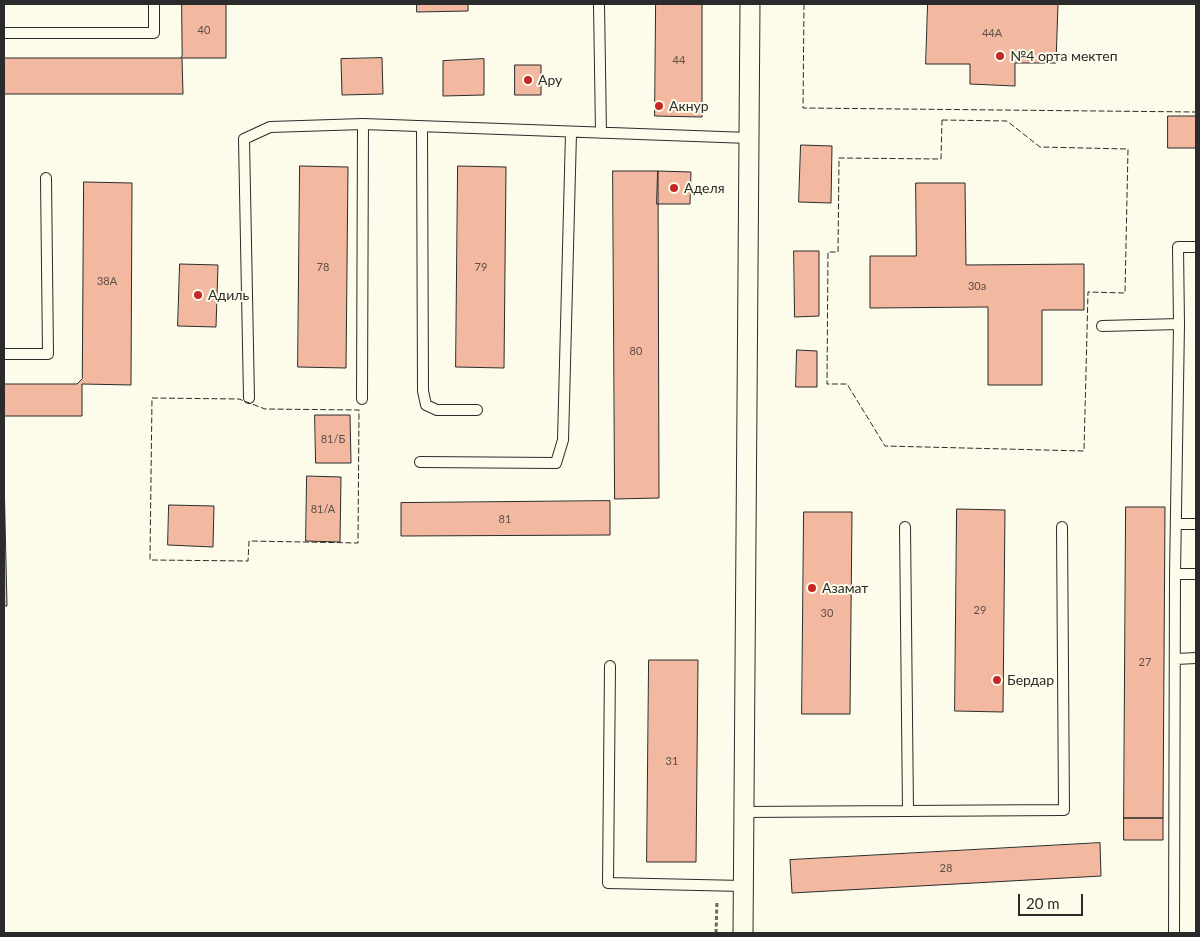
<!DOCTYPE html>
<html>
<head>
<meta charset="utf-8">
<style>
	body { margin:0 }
	#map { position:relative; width:1200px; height:937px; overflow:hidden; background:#fdfbea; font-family:Lato,sans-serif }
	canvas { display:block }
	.frame { position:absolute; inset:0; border:5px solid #2b2b2b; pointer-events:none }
	.scale { position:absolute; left:1018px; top:894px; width:65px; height:22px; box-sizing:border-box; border:2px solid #2b2b2b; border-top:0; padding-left:6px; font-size:15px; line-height:18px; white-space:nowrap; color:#2b2b2b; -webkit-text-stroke:4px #fdfbea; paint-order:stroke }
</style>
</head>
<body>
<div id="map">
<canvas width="1200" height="937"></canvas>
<div class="frame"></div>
<div class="scale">20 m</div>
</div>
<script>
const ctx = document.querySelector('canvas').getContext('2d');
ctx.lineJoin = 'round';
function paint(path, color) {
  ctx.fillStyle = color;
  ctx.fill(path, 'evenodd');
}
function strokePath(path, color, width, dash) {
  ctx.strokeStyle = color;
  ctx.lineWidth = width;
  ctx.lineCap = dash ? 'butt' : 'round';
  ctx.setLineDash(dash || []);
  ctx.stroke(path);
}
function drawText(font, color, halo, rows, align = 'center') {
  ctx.font = font + ' Lato,sans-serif';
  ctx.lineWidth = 4;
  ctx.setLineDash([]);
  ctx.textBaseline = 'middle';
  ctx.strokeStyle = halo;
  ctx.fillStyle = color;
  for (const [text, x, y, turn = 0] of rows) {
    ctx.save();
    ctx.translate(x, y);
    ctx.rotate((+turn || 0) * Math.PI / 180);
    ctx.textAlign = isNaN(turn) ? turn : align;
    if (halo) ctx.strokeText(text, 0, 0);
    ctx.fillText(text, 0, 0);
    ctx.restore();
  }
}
const building = new Path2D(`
	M182,4H226V58H182L183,94H4V58H181L182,56Z
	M417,4H468V11L417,12Z
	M656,4H702V117L655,116Z
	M928,4H1058L1056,63H1015V86L970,84V64H926Z
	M382,58L383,94L342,95L341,59Z
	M484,59V95L443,96V61Z
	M515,65H541V95H515Z
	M1168,116H1196V148H1168Z
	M801,145L832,146L831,203L799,202Z
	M300,166L348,167L346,368L298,367Z
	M458,166L506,167L504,368L456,367Z
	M613,171H658L659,498L615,499Z
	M658,171L691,172L690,204H657Z
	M84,182L132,183L131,385L82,384V416H4V384H77L82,379Z
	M916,183H965L966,265L1084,264V310H1042V385H988V307L870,308V256H916Z
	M794,251H819V316L795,317Z
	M180,264L218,265L216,327L178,326Z
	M797,350L817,351V387H796Z
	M315,415H350L351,463H316Z
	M307,476L341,477L340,542L306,541Z
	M4,477L7,606H4Z
	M610,501V535L401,536V503Z
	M169,505L214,506L213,547L168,545Z
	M1126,507H1165L1163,818H1124Z
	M957,509L1005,510L1003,712L955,711Z
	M804,512H852L850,714H802Z
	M649,660H698L696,862H647Z
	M1124,818H1163V840H1124Z
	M1100,843L1101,876L792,893L790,860Z`);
paint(building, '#f2b8a0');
strokePath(building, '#2b2b2b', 1);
const service = new Path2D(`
	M599,4L601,133
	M4,33H154V4
	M422,127L423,391L426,405L437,410H477
	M1179,324L1178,247H1196
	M1102,326L1179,324L1175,574L1174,933
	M4,354H48L46,178
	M249,398L244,139L270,127L363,124L749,138
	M362,399L363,124
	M420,462L556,463L563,440L571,133
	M1177,524H1196
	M905,527L908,811
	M1175,574H1196
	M1176,659L1196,658
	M610,666L608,883L743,886
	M744,812L1064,810L1062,527`);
const minor = new Path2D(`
	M743,933L750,4`);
strokePath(service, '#2b2b2b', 12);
strokePath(minor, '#2b2b2b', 21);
strokePath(new Path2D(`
	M716,933L717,901`), '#6a6964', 3, [4, 2.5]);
strokePath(service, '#fdfbea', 10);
strokePath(minor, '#fdfbea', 19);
strokePath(new Path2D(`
	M804,4L803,108L1196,112
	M942,120L1007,121L1040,147L1128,149L1125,293L1088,292L1084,451L885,446L847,384H827L828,252H838L839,158L941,159Z
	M152,398L239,399L265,409L359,410L358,543L249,541L248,561L150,560Z`), '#2b2b2b', 1, [6, 2.5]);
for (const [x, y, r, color] of [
	[1000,56,5,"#c62828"],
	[528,80,5,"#c62828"],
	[659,106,5,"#c62828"],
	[674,188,5,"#c62828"],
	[198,295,5,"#c62828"],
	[812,588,5,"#c62828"],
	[997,680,5,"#c62828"]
]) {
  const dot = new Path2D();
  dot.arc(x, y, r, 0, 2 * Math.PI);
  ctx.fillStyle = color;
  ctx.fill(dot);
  strokePath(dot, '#fdfbea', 2);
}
drawText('11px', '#5d4e48', null, [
	["40",204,30],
	["44А",992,33],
	["44",679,60],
	["78",323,267],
	["79",481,267],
	["38А",107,281],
	["30а",977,286],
	["80",636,351],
	["81/Б",333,439],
	["81/А",323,509],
	["81",505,519],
	["29",980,610],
	["30",827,613],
	["27",1145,662],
	["31",672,761],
	["28",946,868]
]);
drawText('14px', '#2b2b2b', '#fdfbea', [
	["№4 орта мектеп",1010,56],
	["Ару",538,80],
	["Акнур",669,106],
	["Аделя",684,188],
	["Адиль",208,295],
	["Азамат",822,588],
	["Бердар",1007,680]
], 'left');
</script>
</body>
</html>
